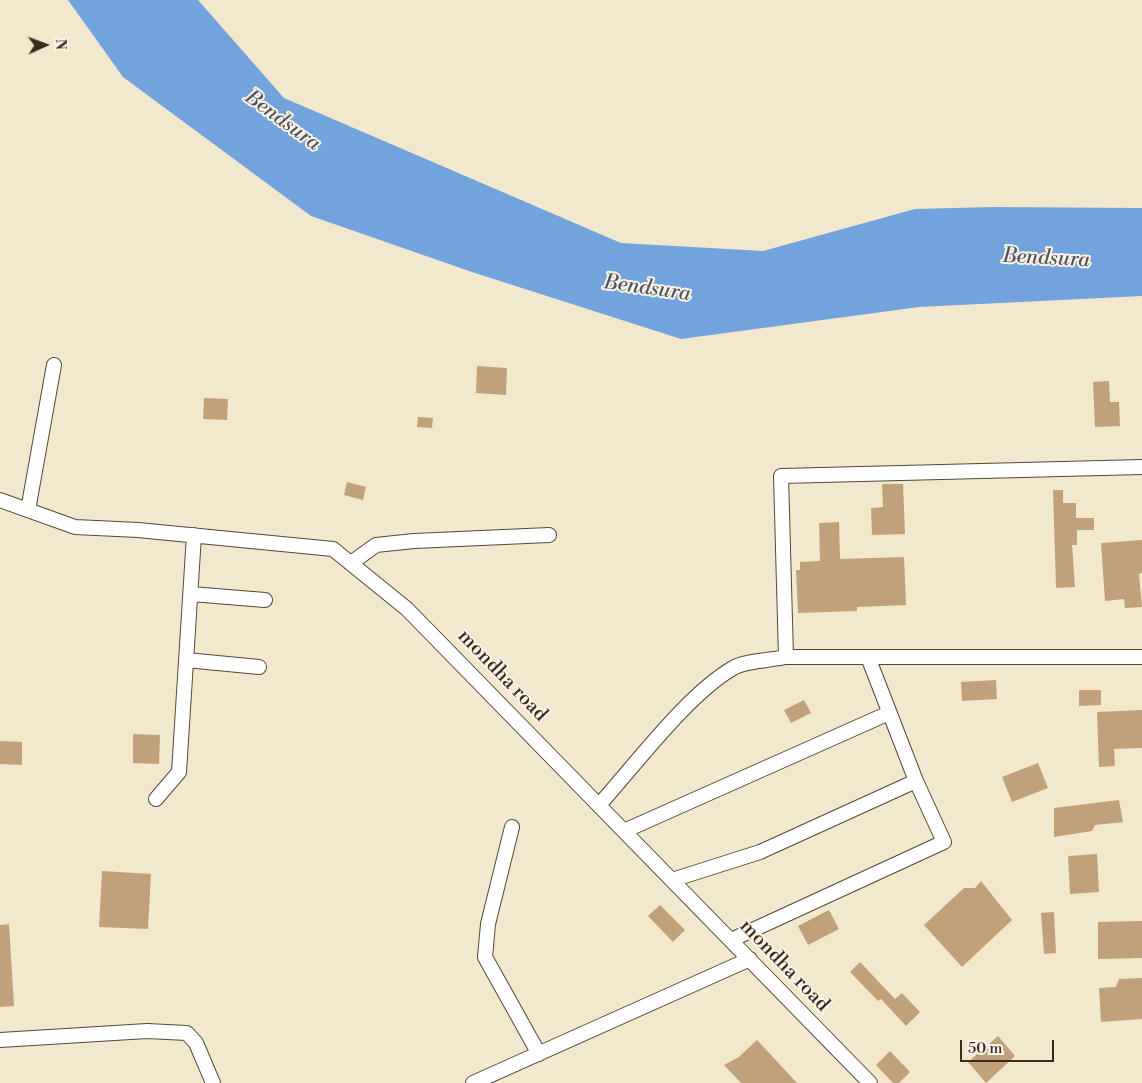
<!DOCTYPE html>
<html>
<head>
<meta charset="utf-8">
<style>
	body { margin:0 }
	#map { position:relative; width:1142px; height:1083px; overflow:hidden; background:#f2e8cd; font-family:"Libre Bodoni",serif }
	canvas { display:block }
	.north { position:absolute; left:20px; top:20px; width:50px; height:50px; -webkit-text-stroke:4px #fcf5e5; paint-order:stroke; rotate:88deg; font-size:14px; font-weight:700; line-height:20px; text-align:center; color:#3b2a1e }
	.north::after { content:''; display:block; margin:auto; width:18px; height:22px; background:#3b2a1e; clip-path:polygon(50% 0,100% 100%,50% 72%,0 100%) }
	.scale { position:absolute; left:960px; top:1040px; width:94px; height:22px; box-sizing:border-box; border:2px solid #3b2a1e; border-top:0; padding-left:6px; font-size:15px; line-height:18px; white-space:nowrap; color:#3b2a1e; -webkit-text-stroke:4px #fcf5e5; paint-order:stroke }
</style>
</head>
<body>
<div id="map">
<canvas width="1142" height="1083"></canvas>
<div class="north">N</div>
<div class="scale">50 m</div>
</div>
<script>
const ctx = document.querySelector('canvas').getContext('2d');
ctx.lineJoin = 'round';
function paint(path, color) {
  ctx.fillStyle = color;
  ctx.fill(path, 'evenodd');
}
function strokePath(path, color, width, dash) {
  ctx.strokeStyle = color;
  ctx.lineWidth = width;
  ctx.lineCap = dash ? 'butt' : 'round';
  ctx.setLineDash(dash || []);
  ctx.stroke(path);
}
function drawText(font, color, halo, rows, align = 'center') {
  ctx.font = font + ' "Libre Bodoni",serif';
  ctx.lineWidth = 4;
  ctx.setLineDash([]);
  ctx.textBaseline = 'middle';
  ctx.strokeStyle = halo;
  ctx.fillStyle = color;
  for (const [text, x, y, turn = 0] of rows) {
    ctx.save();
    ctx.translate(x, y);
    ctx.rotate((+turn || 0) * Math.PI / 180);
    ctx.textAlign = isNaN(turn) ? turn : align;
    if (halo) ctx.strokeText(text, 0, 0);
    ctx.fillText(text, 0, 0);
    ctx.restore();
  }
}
paint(new Path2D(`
	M68,0H198L284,98L621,243L763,251L915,209L993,207L1142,208V296L919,307L681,339L472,272L311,216L123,77Z`), '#72a3dd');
paint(new Path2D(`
	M477,366L507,368L506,395L476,393Z
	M1109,381L1110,402H1119L1120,426L1095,427L1093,382Z
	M204,398L228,399L227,420L203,419Z
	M418,417L433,418L432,428L417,427Z
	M347,482L366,487L363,500L344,495Z
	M882,484H903L905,534L872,535L871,508L883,507Z
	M1053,490H1063V503H1076V518H1094V530H1077V545H1072L1075,587L1056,588Z
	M839,522L840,559L904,557L906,605L857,607V611L798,613L796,570H800V562L820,561L819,523Z
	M1142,540V573L1139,574L1142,607L1125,608L1124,599L1105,601L1101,543Z
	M996,680L997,699L962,701L961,682Z
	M1079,690H1101V705L1079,706Z
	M804,700L811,713L791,723L784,710Z
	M1142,710V748L1114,749L1115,766L1099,767L1097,712Z
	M133,734L160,735L159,764L133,763Z
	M0,741L22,742V765L0,764Z
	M1038,763L1048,788L1012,802L1002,777Z
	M1119,800L1123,822L1095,825L1092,831L1054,837V808Z
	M1097,854L1099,892L1070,894L1068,856Z
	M102,871L151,874L148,929L99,927Z
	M981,881L1012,920L962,967L924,925L964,888H975Z
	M660,905L685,930L673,942L648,916Z
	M829,910L839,929L808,945L798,926Z
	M1054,912L1056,953L1044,954L1041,913Z
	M1142,921V958L1098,959V922Z
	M9,924L14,1006L0,1007V925Z
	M860,962L895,999L902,993L920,1012L906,1026L881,999L878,1001L850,972Z
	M1142,978V1019L1101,1022L1099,988L1116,987L1119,979Z
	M998,1036L1015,1056L986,1083L968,1062Z
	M757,1040L797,1083H741L724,1065L739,1057Z
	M890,1051L910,1072L899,1083H893L876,1065Z`), '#bfa27b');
const minor = new Path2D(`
	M0,500L75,527L138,530L333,549L407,609L870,1083
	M28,510L54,365
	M351,563L376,545L414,541L549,535
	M191,594L265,600
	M786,657H1142
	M186,660L259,667
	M156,799L179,772L194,535
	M599,805C636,764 687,695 733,668C744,661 772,660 786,657L781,476L1142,467
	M512,827L488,924L485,957L539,1054
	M624,831L889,713
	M672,880L760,852L916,781
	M731,940L944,842L916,781L868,657
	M0,1040L147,1031L187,1033L196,1043L213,1083
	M473,1083L750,959`);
strokePath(minor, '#564638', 16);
strokePath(minor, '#fff', 14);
drawText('20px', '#3b2a1e', '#fcf5e5', [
	["mondha road",502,676,46],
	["mondha road",784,966,46]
]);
drawText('italic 21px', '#4e5461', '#fcf5e5', [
	["Bendsura",282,121,36],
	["Bendsura",1046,259,3],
	["Bendsura",647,289,8]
]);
</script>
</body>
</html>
